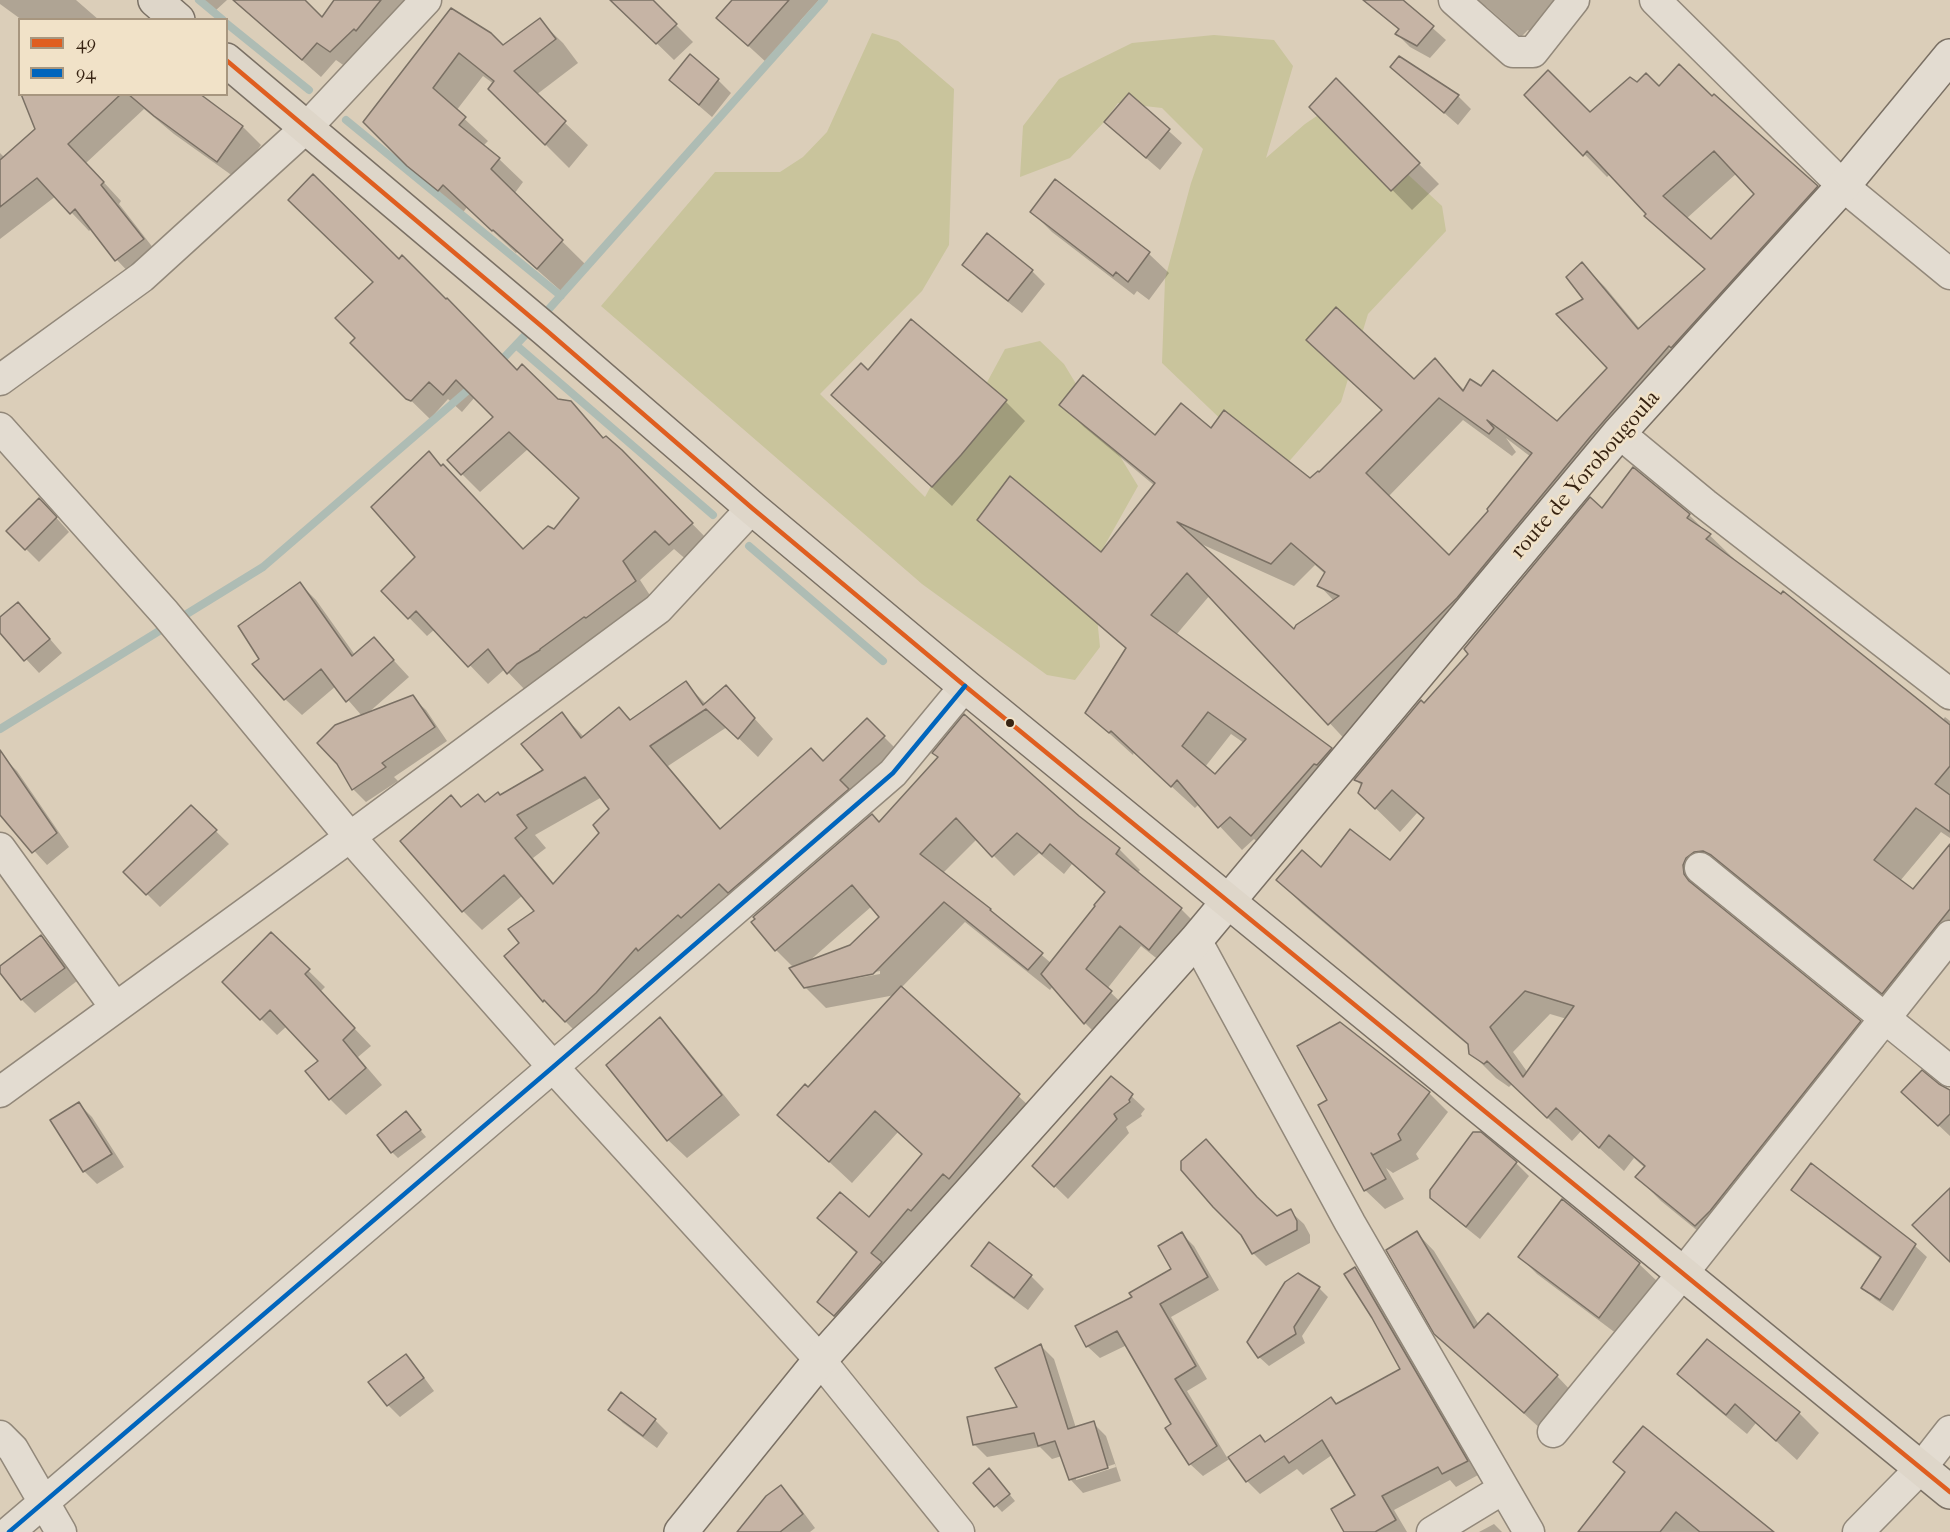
<!DOCTYPE html>
<html>
<head>
<meta charset="utf-8">
<style>
	body { margin:0 }
	#map { position:relative; width:1950px; height:1532px; overflow:hidden; background:#dbceb9; font-family:"IM FELL French Canon",serif }
	canvas { display:block }
	.legend { position:absolute; left:18px; top:18px; width:210px; height:78px; box-sizing:border-box; background:#f1e2c8; border:2px solid #a7967f; margin:0; padding:8px 10px; list-style:none; font-size:18px; color:#372312 }
	.legend li { display:flex; align-items:center; gap:12px; height:30px }
	.legend b { width:30px; border:2px solid #a7967f }
</style>
</head>
<body>
<div id="map">
<canvas width="1950" height="1532"></canvas>
<ul class="legend">
<li><b style="height:8px;background:#df5e20"></b>49</li>
<li><b style="height:8px;background:#0065bd"></b>94</li>
</ul>
</div>
<script>
const ctx = document.querySelector('canvas').getContext('2d');
ctx.lineJoin = 'round';
function paint(path, color) {
  ctx.fillStyle = color;
  ctx.fill(path, 'evenodd');
}
function strokePath(path, color, width, dash) {
  ctx.strokeStyle = color;
  ctx.lineWidth = width;
  ctx.lineCap = dash ? 'butt' : 'round';
  ctx.setLineDash(dash || []);
  ctx.stroke(path);
}
function drawText(font, color, halo, rows, align = 'center') {
  ctx.font = font + ' "IM FELL French Canon",serif';
  ctx.lineWidth = 5;
  ctx.setLineDash([]);
  ctx.textBaseline = 'middle';
  ctx.strokeStyle = halo;
  ctx.fillStyle = color;
  for (const [text, x, y, turn = 0] of rows) {
    ctx.save();
    ctx.translate(x, y);
    ctx.rotate((+turn || 0) * Math.PI / 180);
    ctx.textAlign = isNaN(turn) ? turn : align;
    if (halo) ctx.strokeText(text, 0, 0);
    ctx.fillText(text, 0, 0);
    ctx.restore();
  }
}
paint(new Path2D(`
	M872,33L898,41L954,89L949,245L922,291L820,394L925,497L1005,349L1040,341L1064,364L1138,486L1092,568L1100,647L1075,680L1047,675L922,584L601,306L715,172H780L803,157L827,132Z
	M1214,35L1274,40L1293,66L1266,158L1305,124L1333,105L1442,206L1446,231L1368,314L1341,402L1278,474L1162,363L1165,279L1191,183L1203,149L1162,108L1118,103L1104,122L1070,158L1020,177L1023,126L1059,79L1132,43Z`), '#c9c49c');
paint(new Path2D(`
	M0,0H76L99,20H22L0,4Z
	M204,0H227L215,11Z
	M233,0H303L322,19L335,0H414L349,69L336,60L321,77Z
	M612,0H651L693,42L674,60Z
	M734,0H819L800,21L802,24L767,63L718,18Z
	M1364,0H1401L1446,40L1430,58L1410,47L1397,34L1400,31Z
	M1471,0H1572L1540,41L1528,30L1521,37L1487,7Z
	M451,10L503,47L539,20L563,43L578,63L536,95L588,145L569,168L490,89L494,84L483,76L456,111L488,141L483,146L499,159L523,182L514,194L585,264L561,291L517,252L516,253L467,207L462,214L432,190L365,122Z
	M1399,58L1458,96L1471,109L1458,125L1392,67Z
	M718,80L731,93L712,117L684,93Z
	M1336,80L1439,184L1412,210L1311,107Z
	M1637,84L1712,98L1817,187L1840,209L1695,369L1665,339L1663,342L1691,370L1352,747L1210,595L1176,635L1331,749L1354,772L1275,858L1254,839L1242,850L1199,804L1195,808L1134,752L1133,755L1087,713L1127,650L1002,542L979,520L1102,554L1155,486L1084,427L1061,404L1155,437L1211,430L1310,480L1319,474L1435,360L1465,391L1557,423L1609,368L1585,300L1582,264L1605,287L1640,329L1705,270L1669,239L1646,216L1648,214L1610,174L1607,177L1546,115L1590,114ZM1737,173L1756,194L1711,241L1686,219ZM1463,420L1512,456L1516,452L1506,438L1531,457L1490,511L1449,557L1388,497ZM1199,543L1294,586L1315,565L1325,574L1319,585L1334,601L1294,632ZM1231,734L1244,743L1215,776L1205,767Z
	M23,94H196L243,127L261,145L237,179L174,134L144,109L86,163L121,201L119,204L161,258L135,279L117,260L92,228L89,231L56,196L0,239V153L5,158L36,129Z
	M1129,95L1182,143L1160,170L1119,135Z
	M1055,181L1149,254L1169,273L1149,300L1137,291L1134,295L1052,232L1032,212Z
	M399,261L517,371L557,400L570,403L604,439L621,451L710,542L689,562L674,549L640,580L653,600L526,691L505,669L488,684L435,629L427,636L383,591L417,557L429,453L524,551L555,531L580,499L528,449L480,492L462,474L495,417L475,397L462,412L448,399L430,419L352,343L357,338Z
	M964,264L1032,271L1045,284L1022,313L977,278Z
	M868,372L1006,402L1025,421L952,506L853,415Z
	M1634,469L1689,515L1734,559L1733,560L1942,721L1945,717L1950,721V838L1941,832L1900,881L1914,891L1950,846V963L1907,1017L1737,879L1728,875L1707,891L1708,898L1860,1022L1884,1046L1734,1235L1720,1249L1661,1201L1637,1177L1645,1168L1634,1158L1624,1171L1581,1131L1572,1141L1512,1084L1509,1087L1496,1078L1471,1053L1470,1047L1302,904L1278,880L1321,869L1390,862L1425,820L1417,813L1400,832L1360,793L1362,786L1356,780L1602,510ZM1550,1014L1567,1019L1528,1073L1513,1052Z
	M52,513L69,532L39,562L8,531Z
	M300,584L316,600L355,655L374,639L409,677L368,713L412,697L426,710L447,741L394,777L398,781L366,802L353,789L362,716L336,686L302,715L285,699L261,660Z
	M31,617L62,653L39,673L0,631V619Z
	M685,683L706,704L726,687L773,739L758,757L727,727L668,766L721,829L824,762L867,720L903,756L585,1041L544,1000L521,943L536,911L523,895L482,930L463,911L462,809L486,804L546,771L562,714L584,737L619,709L631,721ZM602,797L611,809L601,833L555,885L533,858L546,848L535,835Z
	M4,758L17,771L69,847L47,865L0,813V760Z
	M939,758L1078,817L1119,849L1140,870L1137,873L1181,909L1202,930L1170,969L1141,946L1107,989L1132,1013L1106,1044L1085,1023L1053,986L1050,990L965,922L901,988L1041,1117L841,1324L819,1302L857,1254L819,1218L869,1219L923,1155L898,1132L852,1183L779,1115L808,1089L895,995L826,1008L805,987L794,968L776,950L754,923L879,823ZM977,839L1014,876L1039,853L1064,874L1072,864L1105,893L1052,964L990,910L943,873ZM872,906L881,917L851,947L807,963ZM880,971V974L824,984L831,981Z
	M191,807L229,844L160,907L125,872Z
	M271,934L325,987L320,992L371,1046L358,1057L382,1085L346,1115L330,1099L320,1061L287,1026L277,1035L224,982Z
	M41,937L54,950L77,981L35,1013L22,1000L0,968Z
	M660,1019L678,1038L740,1115L687,1158L668,1140Z
	M1112,1078L1145,1109L1141,1114L1142,1116L1126,1127L1129,1133L1068,1199L1034,1166Z
	M1950,1092V1136L1917,1105Z
	M1429,1093L1448,1112L1416,1154L1419,1159L1393,1173L1386,1168L1404,1199L1385,1209L1365,1190L1320,1106Z
	M79,1104L92,1117L124,1167L97,1184L84,1171Z
	M412,1120L426,1137L398,1158L392,1152Z
	M1516,1163L1529,1176L1480,1239L1445,1211L1431,1198Z
	M1793,1190L1858,1202L1915,1246L1927,1257L1893,1311L1875,1299L1863,1287L1881,1259L1805,1201Z
	M1268,1210L1276,1218L1290,1211L1304,1224L1310,1235V1243L1266,1266L1253,1253Z
	M1417,1233L1434,1251L1479,1325L1557,1376L1574,1394L1542,1430L1435,1333Z
	M1182,1234L1194,1246L1219,1290L1171,1317L1207,1379L1187,1391L1228,1459L1260,1437L1267,1443L1402,1370L1355,1269L1368,1282L1480,1474L1456,1487L1450,1480L1394,1510L1407,1532H1346L1357,1496L1332,1455L1303,1475L1297,1469L1260,1494L1247,1481L1231,1458L1203,1476L1190,1464L1173,1424L1127,1345L1100,1358L1087,1346L1134,1298L1173,1269Z
	M1520,1257L1639,1264L1657,1281L1617,1334L1537,1274Z
	M973,1266L1031,1276L1044,1289L1028,1310L986,1279Z
	M1319,1288L1328,1297L1302,1336L1305,1343L1269,1366L1259,1357L1249,1342Z
	M1707,1341L1799,1413L1819,1433L1797,1460L1756,1423L1747,1434L1699,1394L1679,1374Z
	M1041,1346L1054,1359L1076,1428L1093,1423L1106,1436L1121,1481L1083,1493L1070,1479L1062,1456L1052,1459L1040,1447L987,1457L974,1444L1019,1408ZM1115,1464L1116,1467L1076,1480V1477Z
	M405,1356L417,1368L434,1391L400,1417L388,1405Z
	M610,1410L655,1420L668,1433L657,1448L623,1423Z
	M1626,1473L1772,1532H1580Z
	M995,1477L1015,1501L1002,1512L975,1483Z
	M781,1487L794,1500L815,1528L810,1532H739Z
	M1494,1524L1502,1532H1479Z`), '#0003');
strokePath(new Path2D(`
	M199,0L223,20
	M226,23L309,90
	M346,120L561,296
	M540,319L824,0
	M516,345L713,515
	M497,365L532,328
	M749,546L883,661
	M0,729L263,567L474,385`), '#aebcb4', 8);
const building = new Path2D(`
	M233,0H305L322,17L334,0H381L356,31L354,29L330,52L317,43L302,60Z
	M610,0H653L677,24L656,44Z
	M732,0H789L748,46L716,18Z
	M1363,0H1403L1434,26L1417,46L1395,34L1399,29Z
	M451,8L491,33L503,45L540,18L556,39L514,71L566,121L545,145L488,89L494,81L459,53L433,88L466,117L459,125L500,158L491,169L563,240L537,269L493,230L492,231L443,185L438,191L407,166L363,122Z
	M690,54L719,79L699,105L669,80Z
	M1399,56L1459,95L1444,113L1390,67Z
	M1679,64L1712,96L1714,94L1818,186L1671,348L1669,346L1590,437L1457,598L1328,725L1187,573L1151,615L1332,748L1317,765L1314,764L1251,836L1230,817L1218,828L1177,780L1171,787L1111,731L1109,733L1085,713L1126,648L977,520L1010,476L1101,552L1155,483L1059,405L1083,375L1155,435L1181,403L1211,428L1224,410L1310,478L1318,471L1319,472L1382,410L1306,340L1336,307L1414,379L1435,358L1463,391L1470,379L1481,386L1493,370L1557,421L1607,368L1556,314L1583,299L1566,277L1582,262L1638,329L1705,269L1644,216L1646,214L1587,151L1583,156L1524,95L1548,70L1590,112L1630,77L1637,82L1646,73L1659,86ZM1714,151L1754,194L1711,239L1663,196ZM1439,398L1489,434L1494,428L1487,420L1532,453L1487,509L1488,511L1449,555L1366,473ZM1177,522L1271,564L1291,543L1325,572L1317,586L1339,596L1296,625L1294,629ZM1208,712L1246,739L1215,774L1182,746Z
	M1336,78L1420,163L1391,191L1309,107Z
	M1129,93L1170,129L1146,158L1104,122Z
	M21,94H121L68,144L104,182L101,185L144,239L115,261L75,209L70,214L37,178L0,207V160L35,129Z
	M128,94H200L243,126L217,162L154,116Z
	M313,174L399,259L402,255L446,299L447,298L517,370L522,364L558,399L571,401L603,438L606,436L622,450L693,523L669,545L655,531L623,561L636,581L586,618L584,617L540,649V650L517,664L507,674L488,649L468,667L416,611L408,619L381,591L415,557L371,507L429,451L441,466L443,464L523,549L548,526L554,529L579,498L509,432L461,475L447,460L493,417L456,380L443,395L429,382L411,401L406,399L350,343L355,338L335,318L373,282L288,200Z
	M1055,179L1150,252L1128,282L1116,272L1113,276L1030,212Z
	M987,233L1033,270L1008,301L962,265Z
	M911,319L1007,400L961,455L932,487L831,395L861,363L868,370Z
	M1633,467L1690,514L1687,518L1711,534L1706,539L1781,594L1783,591L1950,725V766L1935,784L1950,795V832L1916,808L1874,860L1913,889L1950,844V909L1882,994L1711,855L1703,851L1694,852L1686,858L1683,865L1684,874L1689,881L1861,1021L1710,1211L1695,1226L1635,1177L1645,1166L1609,1135L1599,1148L1556,1108L1547,1118L1487,1061L1484,1064L1469,1054L1468,1044L1276,880L1302,850L1321,867L1350,829L1390,860L1424,818L1392,790L1375,809L1358,793L1362,783L1354,780L1421,700L1424,703L1468,654L1464,649L1590,497L1602,508ZM1525,991L1574,1006L1523,1077L1490,1027Z
	M39,498L57,517L25,550L6,531Z
	M300,582L352,656L374,637L394,660L346,702L321,669L284,700L252,664L259,659L238,626Z
	M18,602L50,639L24,661L0,633V617Z
	M686,681L703,705L726,685L755,718L738,739L706,709L650,746L720,829L811,748L823,761L867,718L885,736L840,780L849,789L728,893L719,884L681,918L678,915L638,951L636,948L596,993L565,1022L544,1000L543,1002L504,956L519,943L508,929L534,911L504,875L462,912L400,841L451,795L461,807L478,794L485,802L498,792L500,795L543,770L521,744L562,712L581,738L619,707L630,720ZM585,777L609,809L593,825L599,833L553,884L515,838L527,828L517,815Z
	M413,695L435,727L382,763L386,767L352,790L337,764L317,743L335,725Z
	M964,714L1079,816L1120,848L1116,854L1182,908L1149,950L1120,926L1086,969L1112,991L1084,1024L1041,974L1095,906L1094,905L1105,892L1050,844L1042,854L1017,833L992,857L956,818L920,854L991,909L990,910L1043,953L1028,970L944,902L873,974L804,988L789,968L850,945L879,917L852,885L775,951L751,922L755,919L753,917L872,814L879,822L938,757L932,753Z
	M0,750L57,833L32,853L0,815Z
	M191,805L217,830L146,895L123,872Z
	M271,932L310,969L305,974L355,1028L343,1040L366,1068L329,1100L305,1071L318,1061L270,1010L260,1020L222,982Z
	M41,935L65,968L21,1000L0,973V966Z
	M901,986L1020,1094L949,1179L943,1174L911,1211L908,1209L871,1253L882,1262L834,1316L817,1302L857,1252L817,1218L840,1192L869,1217L922,1154L875,1111L829,1162L777,1115L805,1084L808,1087Z
	M660,1017L722,1095L667,1141L606,1065Z
	M1340,1022L1430,1092L1398,1134L1401,1140L1373,1155L1371,1153L1386,1179L1364,1191L1318,1105L1327,1100L1297,1046Z
	M1922,1070L1939,1084L1950,1090V1114L1938,1126L1901,1092Z
	M1111,1076L1133,1094L1129,1100L1130,1102L1114,1114L1117,1119L1054,1187L1032,1166Z
	M79,1102L112,1154L83,1172L50,1120Z
	M406,1111L421,1130L391,1153L377,1135Z
	M1473,1132H1481L1517,1162L1466,1227L1430,1198V1190Z
	M1206,1139L1257,1197L1277,1216L1291,1209L1297,1221V1230L1252,1254L1241,1235L1213,1207L1181,1170V1161Z
	M1811,1163L1916,1244L1880,1300L1861,1288L1881,1257L1791,1190Z
	M1950,1188V1262L1912,1225Z
	M1562,1199L1640,1263L1599,1318L1518,1257Z
	M1417,1231L1474,1328L1488,1313L1558,1375L1524,1413L1434,1334L1386,1250Z
	M1182,1232L1208,1277L1160,1304L1196,1366L1175,1379L1217,1446L1189,1465L1165,1428L1171,1424L1117,1331L1086,1347L1075,1326L1132,1297L1129,1293L1171,1269L1158,1246Z
	M989,1242L1032,1275L1014,1298L971,1266Z
	M1355,1267L1468,1461L1442,1474L1438,1467L1382,1496L1396,1520L1375,1532H1344L1331,1509L1355,1495L1322,1440L1289,1463L1284,1456L1246,1482L1228,1457L1260,1435L1265,1442L1331,1397L1336,1404L1400,1369L1372,1318L1344,1274Z
	M1298,1273L1320,1287L1294,1327L1296,1334L1258,1358L1247,1342L1285,1282Z
	M1707,1339L1800,1412L1776,1441L1735,1404L1726,1415L1677,1374Z
	M1041,1344L1068,1429L1094,1421L1108,1468L1069,1480L1055,1441L1038,1446L1034,1433L973,1445L967,1417L1017,1407L995,1368Z
	M406,1354L424,1378L387,1406L368,1382Z
	M621,1392L656,1419L643,1436L608,1410Z
	M1643,1426L1774,1532H1700L1676,1512L1660,1532H1578L1625,1472L1613,1462Z
	M989,1468L1010,1494L994,1507L973,1483Z
	M781,1485L803,1514L780,1532H737L766,1496Z`);
paint(building, '#c6b4a5');
strokePath(building, '#7a7064', 1.5);
const street = new Path2D(`
	M1454,0L1513,52H1533L1574,0
	M1655,0L1843,186L1950,274
	M0,380L142,277L307,127L426,0
	M0,428L165,613L350,837L553,1067L820,1360L959,1532
	M1619,433L1705,504L1950,694
	M0,848L115,1007
	M1700,868L1950,1071
	M1196,940L1350,1223L1529,1532
	M0,1092L350,837L658,609L752,508
	M1553,1432L1683,1273L1950,936
	M0,1436L13,1449L61,1532
	M9,1532L553,1067L893,773L965,686
	M1432,1532L1503,1489
	M1858,1532L1921,1468L1950,1431`);
const secondary = new Path2D(`
	M681,1532L820,1360L1196,940L1619,433L1843,186L1950,56`);
const primary = new Path2D(`
	M155,0L178,20
	M226,60L546,330L752,508L965,686L1950,1492`);
strokePath(street, '#92887a', 33);
strokePath(secondary, '#7a7064', 36);
strokePath(primary, '#7a7064', 36);
strokePath(street, '#e3dcd1', 30);
strokePath(secondary, '#e3dcd1', 33);
strokePath(primary, '#ded6c9', 33);
strokePath(new Path2D(`
	M226,60L546,330L752,508L965,686L1950,1492`), '#df5e20', 4.5);
strokePath(new Path2D(`
	M9,1532L553,1067L893,773L965,686`), '#0065bd', 4.5);
for (const [x, y, r, color] of [
	[1010,723,5,"#372312"]
]) {
  const dot = new Path2D();
  dot.arc(x, y, r, 0, 2 * Math.PI);
  ctx.fillStyle = color;
  ctx.fill(dot);
  strokePath(dot, '#f1e2c8', 2);
}
drawText('22px', '#372312', '#f1e2c8', [
	["route de Yorobougoula",1586,475,-49]
]);
</script>
</body>
</html>
